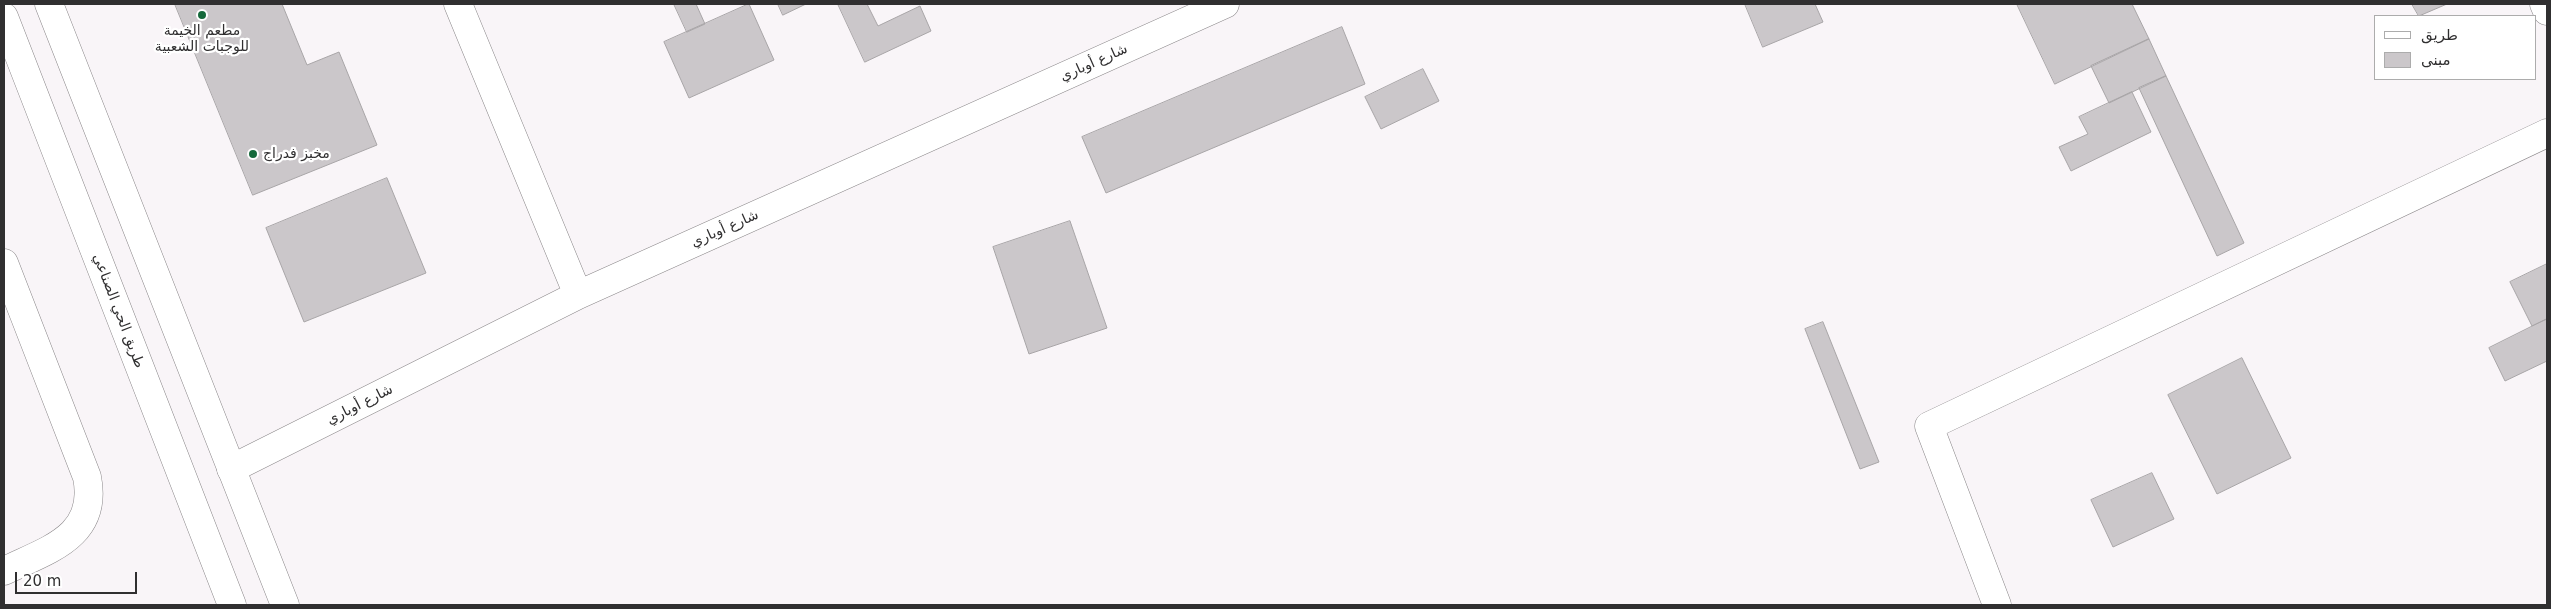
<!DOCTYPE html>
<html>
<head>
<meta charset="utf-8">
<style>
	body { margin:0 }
	#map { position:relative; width:2551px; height:609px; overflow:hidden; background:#f9f5f8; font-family:"DejaVu Sans",Cairo,sans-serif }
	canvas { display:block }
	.frame { position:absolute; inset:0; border:5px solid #302f30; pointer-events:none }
	.legend { position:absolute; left:2374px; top:15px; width:162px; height:65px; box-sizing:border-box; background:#fff; border:1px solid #acacac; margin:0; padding:6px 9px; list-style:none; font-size:15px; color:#302f30 }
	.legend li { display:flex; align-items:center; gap:10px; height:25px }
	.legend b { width:25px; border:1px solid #acacac }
	.scale { position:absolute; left:15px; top:572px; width:122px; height:22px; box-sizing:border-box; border:2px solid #302f30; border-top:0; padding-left:6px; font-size:15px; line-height:18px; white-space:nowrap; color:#302f30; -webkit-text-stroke:4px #fff; paint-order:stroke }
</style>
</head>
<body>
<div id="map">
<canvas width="2551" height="609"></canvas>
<div class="frame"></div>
<ul class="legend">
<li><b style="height:6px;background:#fff"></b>طريق</li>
<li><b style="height:14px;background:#cbc7ca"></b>مبنى</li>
</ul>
<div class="scale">20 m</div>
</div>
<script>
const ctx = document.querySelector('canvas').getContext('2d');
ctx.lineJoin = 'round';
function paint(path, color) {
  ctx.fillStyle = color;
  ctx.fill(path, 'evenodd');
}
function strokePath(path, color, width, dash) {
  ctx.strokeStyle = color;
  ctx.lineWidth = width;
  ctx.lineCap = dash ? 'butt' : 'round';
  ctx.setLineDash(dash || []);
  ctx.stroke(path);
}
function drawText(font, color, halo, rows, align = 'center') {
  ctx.font = font + ' "DejaVu Sans",Cairo,sans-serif';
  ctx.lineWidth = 4.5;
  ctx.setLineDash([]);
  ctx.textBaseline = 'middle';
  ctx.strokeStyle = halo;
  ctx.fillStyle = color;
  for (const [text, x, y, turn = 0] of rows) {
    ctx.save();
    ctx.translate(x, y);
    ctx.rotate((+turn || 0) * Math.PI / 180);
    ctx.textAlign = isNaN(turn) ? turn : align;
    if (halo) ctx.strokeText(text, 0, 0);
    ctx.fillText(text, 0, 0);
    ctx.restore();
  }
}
const building = new Path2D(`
	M175,4H282L307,65L339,52L377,145L253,195Z
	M674,4H696L705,24L687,32Z
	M749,4L774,60L689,98L664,42Z
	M778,4H806L783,15Z
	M838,4H867L878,26L920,6L931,31L865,62Z
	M1745,4H1815L1823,22L1763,47Z
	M2017,4H2132L2149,39L2055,84Z
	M2412,4H2447L2419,16Z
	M1342,27L1365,84L1106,193L1082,137Z
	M2149,39L2166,76L2109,103L2091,66Z
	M1423,69L1439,101L1381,129L1365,97Z
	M2166,76L2244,243L2217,256L2139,88Z
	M2132,92L2151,132L2071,171L2059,147L2088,134L2079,117Z
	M387,178L426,273L304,322L266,228Z
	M1070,221L1107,328L1029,354L993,247Z
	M2547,264V319L2532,326L2510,282Z
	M2547,319V361L2505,381L2489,348Z
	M1823,322L1879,462L1860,469L1805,329Z
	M2242,358L2291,458L2217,494L2168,395Z
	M2152,473L2174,519L2113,547L2091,500Z`);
paint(building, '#cbc7ca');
strokePath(building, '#a8a5a7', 1);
const minor = new Path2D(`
	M458,4L578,295
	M2544,4L2547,11
	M4,263L87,477C99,537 47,550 4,571
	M231,469L578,295L1225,4
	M1997,605L1929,426L2547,133`);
const highway = new Path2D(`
	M49,4L285,605
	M4,17L232,605`);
strokePath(minor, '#8a8789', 29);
strokePath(highway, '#8a8789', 29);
strokePath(minor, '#fff', 28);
strokePath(highway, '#fff', 28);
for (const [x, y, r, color] of [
	[202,15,5,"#15693b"],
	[253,154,5,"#15693b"]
]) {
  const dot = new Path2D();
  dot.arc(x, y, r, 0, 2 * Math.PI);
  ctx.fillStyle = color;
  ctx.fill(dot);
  strokePath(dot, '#fff', 2);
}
drawText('14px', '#302f30', '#fff', [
	["مطعم الخيمة",202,31],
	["للوجبات الشعبية",202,47],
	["مخبز فدراج",263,154,"left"]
]);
drawText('14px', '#302f30', '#fff', [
	["شارع أوباري",1094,63,-24],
	["شارع أوباري",725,229,-24],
	["طريق الحي الصناعي",118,311,69],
	["شارع أوباري",360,405,-27]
]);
</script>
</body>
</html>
